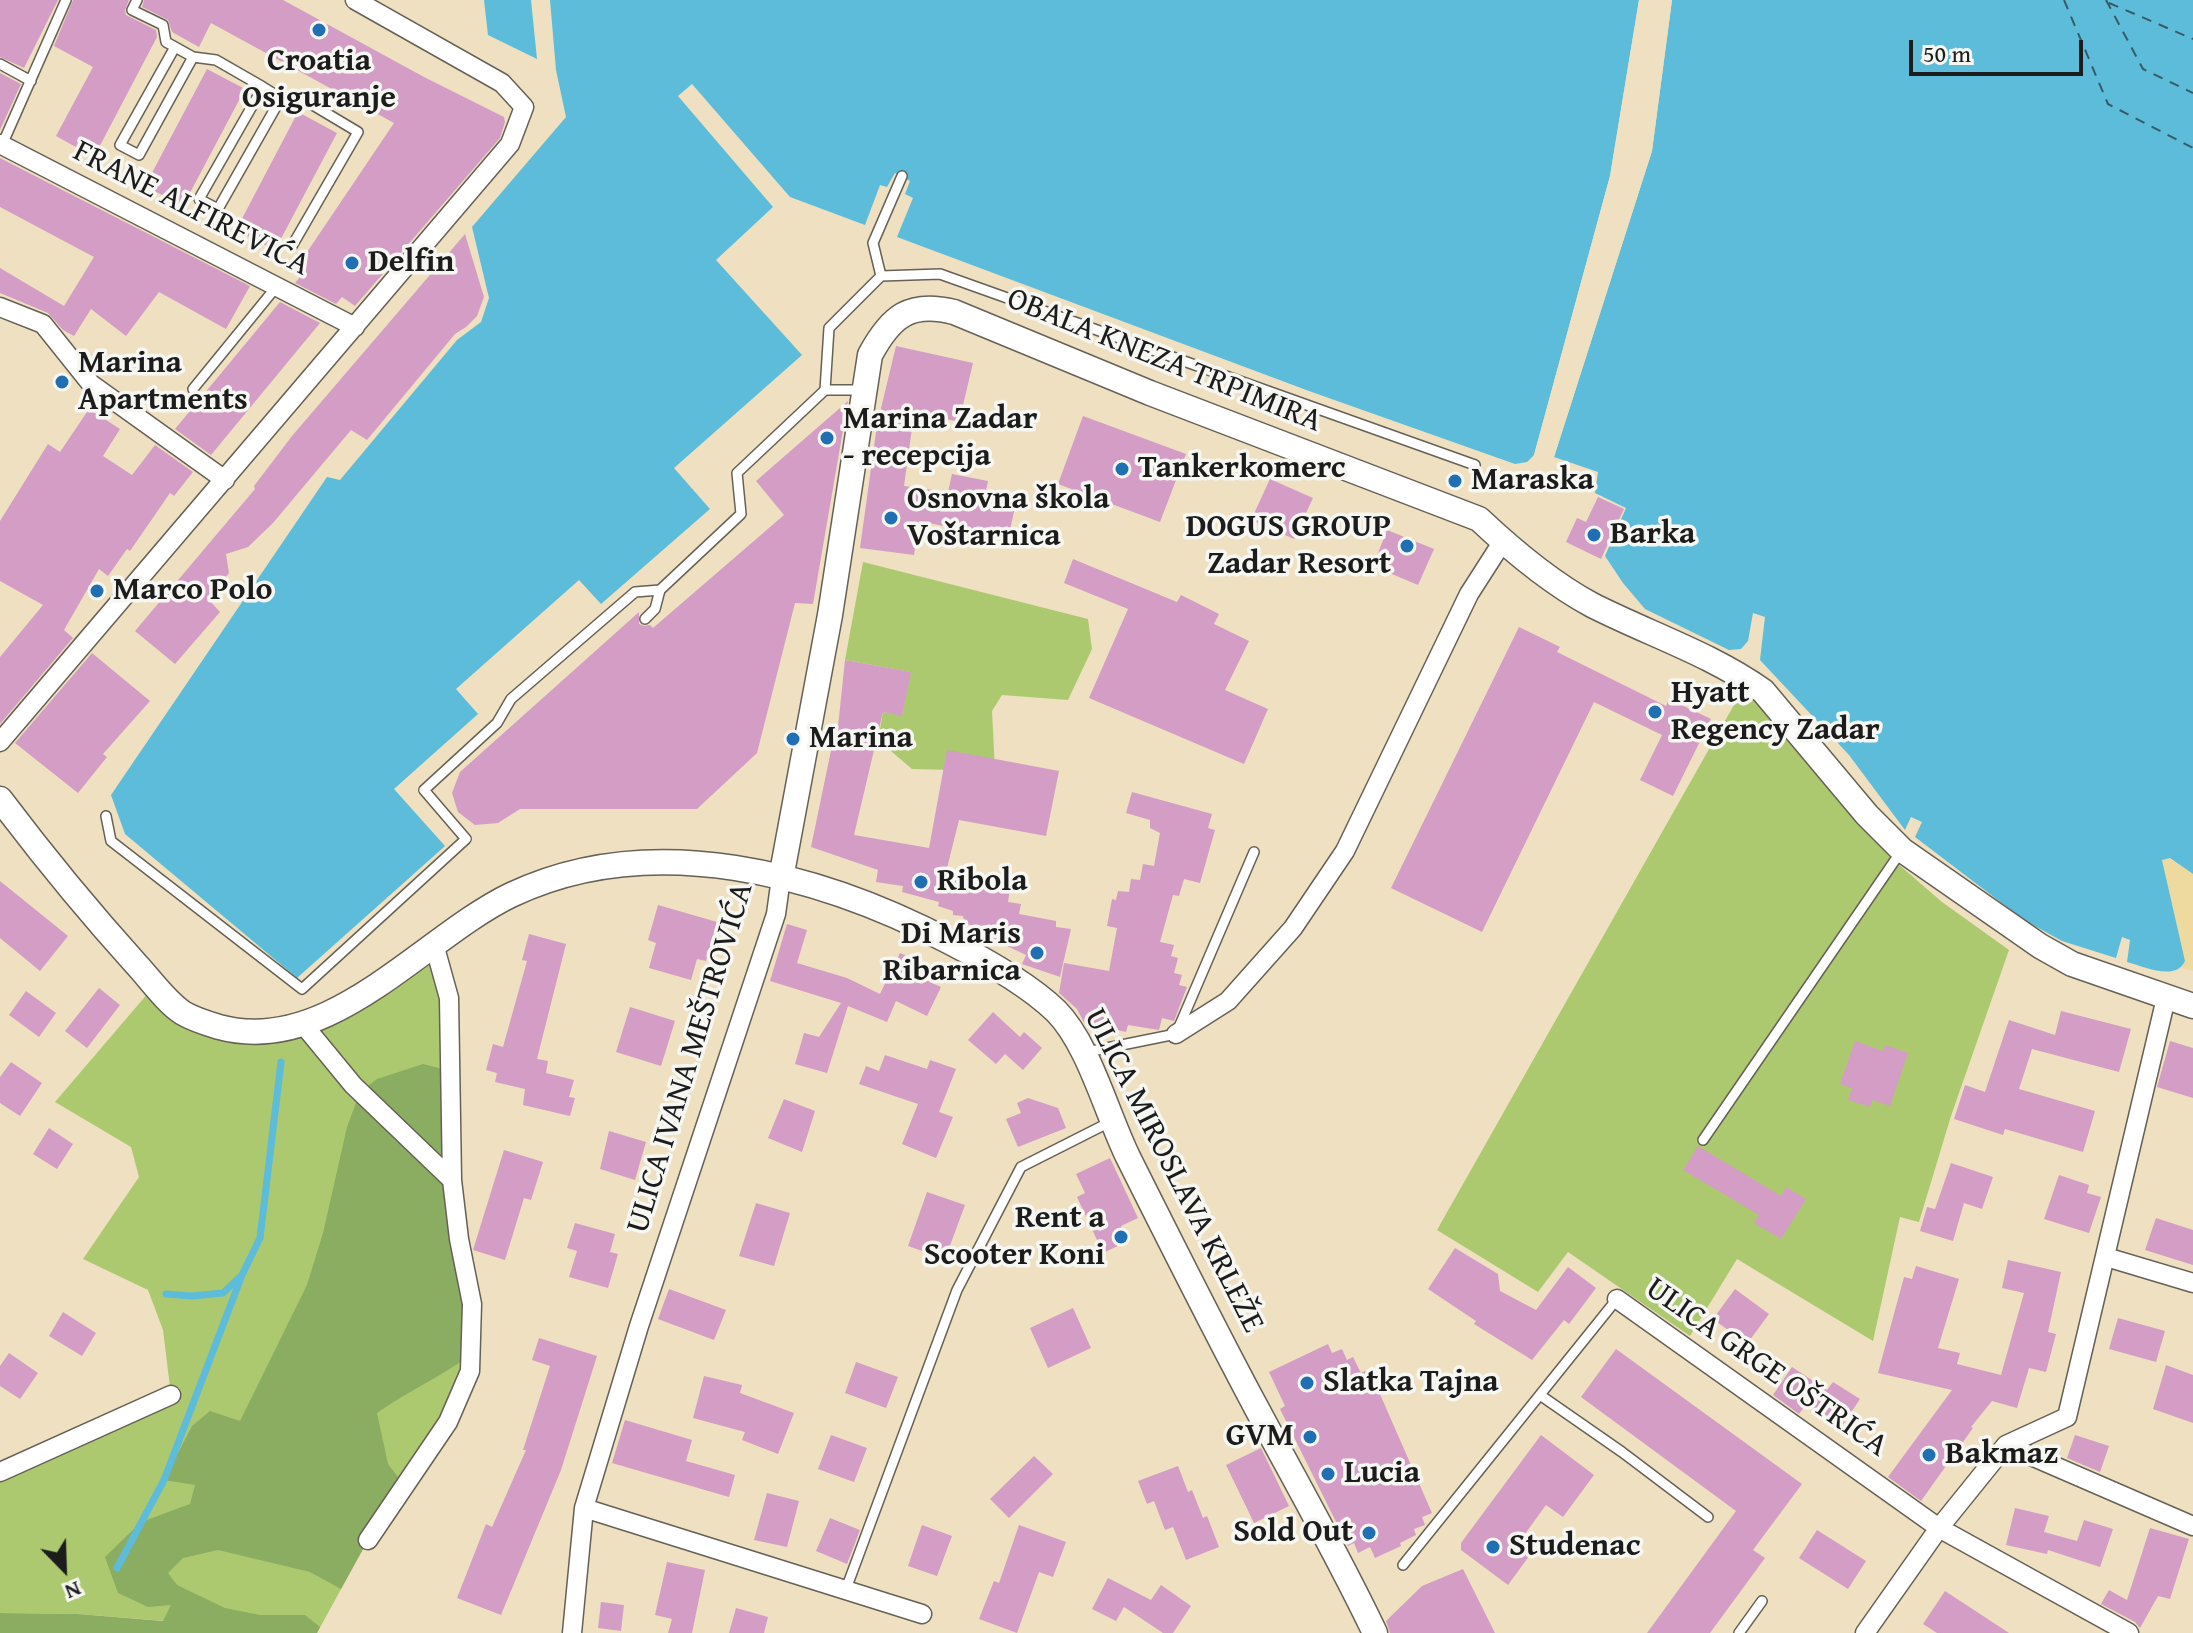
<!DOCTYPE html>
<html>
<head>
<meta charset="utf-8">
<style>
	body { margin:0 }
	#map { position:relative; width:2193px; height:1633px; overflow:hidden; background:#eee0c1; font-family:"Gentium Book Plus",serif }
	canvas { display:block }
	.north { position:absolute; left:24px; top:1529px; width:80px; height:80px; -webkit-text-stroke:6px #f6f6f2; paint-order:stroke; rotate:157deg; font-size:22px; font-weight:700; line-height:32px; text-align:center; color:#1c1c1c }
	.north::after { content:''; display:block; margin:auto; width:28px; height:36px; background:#1c1c1c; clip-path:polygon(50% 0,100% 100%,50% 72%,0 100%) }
	.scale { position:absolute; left:1909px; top:40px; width:174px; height:36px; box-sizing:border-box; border:4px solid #1c1c1c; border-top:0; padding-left:10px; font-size:24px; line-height:28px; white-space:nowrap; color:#1c1c1c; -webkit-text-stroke:6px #f6f6f2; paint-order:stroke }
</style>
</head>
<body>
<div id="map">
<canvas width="2193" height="1633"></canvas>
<div class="north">N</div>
<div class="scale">50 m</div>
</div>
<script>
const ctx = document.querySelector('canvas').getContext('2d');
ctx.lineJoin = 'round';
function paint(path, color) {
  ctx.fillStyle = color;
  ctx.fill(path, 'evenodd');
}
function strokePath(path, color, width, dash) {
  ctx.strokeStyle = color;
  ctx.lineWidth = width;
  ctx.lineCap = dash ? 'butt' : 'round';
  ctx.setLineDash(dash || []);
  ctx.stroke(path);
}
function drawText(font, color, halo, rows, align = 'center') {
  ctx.font = font + ' "Gentium Book Plus",serif';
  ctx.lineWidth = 7;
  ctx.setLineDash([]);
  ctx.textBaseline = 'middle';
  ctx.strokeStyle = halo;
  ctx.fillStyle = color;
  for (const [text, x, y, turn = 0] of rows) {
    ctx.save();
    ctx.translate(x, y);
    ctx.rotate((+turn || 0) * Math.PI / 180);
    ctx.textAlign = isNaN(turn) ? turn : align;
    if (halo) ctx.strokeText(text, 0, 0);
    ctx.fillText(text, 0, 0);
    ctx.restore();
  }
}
paint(new Path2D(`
	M863,562L1088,619L1092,649L1068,700L1002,695L992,711L995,771L912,769L878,740L883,712L902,715L910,672L845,660Z
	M1743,689L1756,698L1890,857L1942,902L2009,950L1951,1116L1919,1222L1900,1217L1873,1341L1737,1259L1690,1336L1568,1252L1538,1292L1437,1230Z
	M434,944L449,998L470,1371L368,1540L317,1633L78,1614L0,1613V1472L171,1395L163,1330L148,1290L83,1259L139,1177L131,1147L55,1102L155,985L222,1028L302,1023Z`), '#adc970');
paint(new Path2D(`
	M423,1064L451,1071L470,1355C441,1377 408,1391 377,1413L388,1464L405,1486L368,1540L341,1589L310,1572L218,1550L183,1558L168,1573L177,1585L225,1608L260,1615H305L320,1627L317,1633H0V1613L78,1614L163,1621L171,1605L148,1607L118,1593L105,1557L141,1522L190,1504L195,1485L164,1480L192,1426L210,1411L240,1421L307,1285L323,1233L347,1127L360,1092L377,1079Z`), '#8aad62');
paint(new Path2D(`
	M2169,858L2193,874V971L2182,968L2185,961L2162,859Z`), '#eeda9e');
paint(new Path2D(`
	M484,0H531L537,59L488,35Z
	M550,0H1639L1610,176L1534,455L1527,462L1515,464L1309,391L897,237L913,198L905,194L910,181L895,173L887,187L880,185L865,225L790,197L692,84L678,96L773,207L716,260L802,355L674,468L710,509L601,604L579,580L456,689L478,714L394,789L445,846L297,978L125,834L111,795L327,477L340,480L457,340L481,322L489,298L472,227L566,117L556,70Z
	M1672,0H2193V874L2170,858L2162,860L2185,961C2176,982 2143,966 2127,962L2130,940L2122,937L2116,958L2062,941L2024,920L1915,837L1922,822L1911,817L1905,830L1849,755L1760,660L1765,617L1753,613L1748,641L1741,649L1729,650L1645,609L1623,583L1605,556L1626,508L1595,493L1598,472L1554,457L1652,151Z`), '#5cbcda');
paint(new Path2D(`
	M1639,0H1643L1614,177L1538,455H1534L1610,176Z
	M1668,0H1672L1652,151L1554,457L1550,456L1648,150Z`), '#eee0c1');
strokePath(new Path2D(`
	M166,1294L192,1296L223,1293L242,1275L260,1238L281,1062
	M117,1568L164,1480L242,1275`), '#5cbcda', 7);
strokePath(new Path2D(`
	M2064,0L2108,104L2193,148
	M2106,0L2143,69L2193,93
	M2109,3L2193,39`), '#365c68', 2, [10, 8]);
paint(new Path2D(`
	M0,0H58L24,68L0,57Z
	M73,0H129L125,10L126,15L156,30L157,37L94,157L56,136L93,67L54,46Z
	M144,0H283L424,77L504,117L505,122L500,138L355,306L342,297L336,304L295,283L304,272L297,267L394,123L211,23L199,47L172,32L168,20L142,7Z
	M207,69L245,89L183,206L145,186Z
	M0,73L21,84L0,130Z
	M298,112L337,133L275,250L236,230Z
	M0,158L250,286L226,329L159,292L126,336L91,309L74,336L63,330L48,313L0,293V268L64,306L94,257L0,207Z
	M465,234L484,297L477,316L466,327L455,334L367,440L351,430L273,523L248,547L226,554L229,573L208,599L220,612L175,664L135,631L255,489L254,486L292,436Z
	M280,302L320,323L211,455L175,429Z
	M896,346L973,363L959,422L930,415L928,424L913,421L904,486L948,492L952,474L988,481L984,501L1015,507L1008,539L919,521L914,555L860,548L877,425Z
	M848,401L813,604L795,603L757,753L697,809H520L498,823L475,825L458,812L452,793L460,772L639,612V624L644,626L650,625L653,628L784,515L756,481Z
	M89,409L120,429L103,456L132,475L155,445L193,472L174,496L170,493L130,551L127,549L108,576L99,569L64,630L73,638L0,724V657L43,605L0,581V521L48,444L60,452Z
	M1083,416L1186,454L1160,522L1058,484Z
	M1270,479L1313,498L1294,539L1251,520Z
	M1598,497L1624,509L1601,559L1566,542L1577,518L1586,522Z
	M1387,530L1434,549L1418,585L1373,566Z
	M1073,559L1177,602L1181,595L1219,614L1214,624L1249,641L1225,690L1268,709L1244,764L1089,698L1128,609L1064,583Z
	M1519,627L1560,647L1557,652L1666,706L1669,699L1711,719L1673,796L1640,780L1662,735L1594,702L1482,932L1391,888Z
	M92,653L150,701L103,754L107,757L78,793L15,743Z
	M845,660L911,672L902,716L883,712L854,835L929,848L947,750L1059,771L1046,836L959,820L946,872L1011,881L1008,902L1021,904L1019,914L1056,921V927L1071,929L1060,977L1022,964L1026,955L977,932L978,926L965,924L963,916L953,915V911L938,906L939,902L902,892L903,886L876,882L878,870L811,847L834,736H837Z
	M1132,792L1212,814L1208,828L1215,830L1200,883L1184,879L1179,896L1173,895L1160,942L1174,945L1171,956L1178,958L1174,973L1182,975L1179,985L1187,987L1174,1021L1162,1018L1159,1030L1128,1025L1126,1032L1113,1029L1112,1035L1088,1030L1077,1009L1059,993L1064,963L1109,971L1117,928L1107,926L1112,899L1116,900L1118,891L1129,892L1131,879L1140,880L1143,864L1154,866L1160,833L1150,828V820L1126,813Z
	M0,881L68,936L40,971L0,938Z
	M658,905L717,922L706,961L697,959L691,980L649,968L656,943L648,940Z
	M787,924L807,930L797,963L847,978L880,994L900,953L914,959L908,972L941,987L927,1016L896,1001L887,1022L848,1006L827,1073L795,1064L804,1033L819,1037L841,1003L770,981Z
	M529,934L566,944L537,1059L548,1061L546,1073L574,1080L569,1097L575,1098L570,1116L523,1105L525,1089L495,1082L497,1073L486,1070L493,1044L503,1047L527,961L522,960Z
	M99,988L120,1005L87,1048L65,1031Z
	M26,991L56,1013L39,1037L9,1015Z
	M630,1007L675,1021L661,1066L616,1052Z
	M2061,1011L2131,1029L2119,1072L2032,1049L2019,1089L2095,1111L2083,1152L2005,1129L2003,1135L1954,1119L1965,1085L1985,1092L2009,1020L2055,1035Z
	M993,1012L1020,1037L1024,1032L1042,1048L1023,1070L1005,1054L996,1064L968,1040Z
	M1855,1041L1883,1051L1885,1045L1908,1053L1890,1106L1872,1100L1870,1107L1848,1100L1852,1088L1840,1084Z
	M2170,1041L2193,1048V1098L2157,1087Z
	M885,1055L927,1069L930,1060L956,1069L939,1112L953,1117L936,1158L902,1144L918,1104L859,1084L866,1066L879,1071Z
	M11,1062L42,1083L20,1116L0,1103V1077Z
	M1028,1098L1058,1108L1066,1128L1018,1147L1006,1119L1021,1113L1017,1103Z
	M784,1099L815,1111L802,1152L768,1138Z
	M49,1128L73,1144L57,1169L33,1154Z
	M609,1131L646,1142L635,1180L600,1169Z
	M1698,1146L1781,1196L1786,1187L1806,1199L1781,1239L1754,1223L1759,1215L1683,1170Z
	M504,1150L543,1162L531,1200L524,1198L505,1260L473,1250Z
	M1110,1158L1138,1218L1121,1226L1128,1241L1103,1253L1077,1197L1085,1193L1076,1174Z
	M1951,1163L1993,1177L1982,1209L1964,1203L1953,1241L1920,1231L1927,1207L1935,1209Z
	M2059,1175L2089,1185L2087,1193L2101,1197L2089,1233L2044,1219Z
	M927,1192L965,1205L945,1259L908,1246Z
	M756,1203L790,1213L774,1266L739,1256Z
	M2156,1218L2193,1230V1265L2145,1250Z
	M575,1223L615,1234L610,1252L618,1254L608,1288L569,1277L577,1251L567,1248Z
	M1455,1248L1498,1274L1500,1291L1536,1310L1568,1267L1596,1288L1569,1324L1564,1320L1532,1360L1474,1324L1476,1321L1428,1289Z
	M2008,1260L2061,1272L2048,1332L2056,1334L2046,1372L2029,1368L2017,1408L1992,1401L1971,1427L1973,1428L1921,1501L1888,1477L1952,1390L1878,1373L1904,1277L1912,1279L1916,1266L1959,1279L1938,1348L1960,1353L1957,1364L2001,1375L2024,1293L2002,1288Z
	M669,1289L726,1310L714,1340L658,1319Z
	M1735,1289L1769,1314L1747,1344L1713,1319Z
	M1073,1308L1091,1348L1048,1368L1030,1328Z
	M63,1312L96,1333L82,1356L49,1336Z
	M2118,1318L2165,1331L2156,1362L2109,1349Z
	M539,1338L597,1356L561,1470L501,1615L457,1598L486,1524L492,1527L526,1450H523L550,1366L532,1360Z
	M1328,1344L1332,1353L1342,1349L1347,1360L1353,1357L1361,1373L1369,1369L1432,1513L1422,1517L1425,1525L1414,1529L1416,1535L1400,1543L1401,1546L1375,1558L1370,1547L1358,1553L1354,1543L1348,1546L1280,1409L1285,1406L1269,1372Z
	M1616,1349L1802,1484L1753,1550L1765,1558L1710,1633H1647L1736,1511L1581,1397Z
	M9,1353L38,1373L20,1399L0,1386V1366Z
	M856,1362L898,1377L886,1408L845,1393Z
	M2166,1365L2193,1375V1423L2153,1409Z
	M1792,1367L1827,1390L1833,1382L1860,1399L1842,1426L1807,1403L1799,1414L1773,1395Z
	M704,1376L742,1385L740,1393L794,1413L778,1454L742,1440L745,1432L693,1418Z
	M625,1420L692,1440L686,1461L735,1475L729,1497L612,1463Z
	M831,1435L867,1448L854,1482L818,1469Z
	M1541,1435L1594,1475L1563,1517L1546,1505L1522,1538L1535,1548L1508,1585L1461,1550V1543Z
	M2075,1435L2109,1446L2100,1472L2067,1458Z
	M1261,1448L1289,1506L1254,1523L1226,1465Z
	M1034,1456L1053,1474L1009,1518L990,1499Z
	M1178,1466L1188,1492L1192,1490L1203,1518L1207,1516L1219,1547L1186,1560L1173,1527L1165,1530L1154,1501L1147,1504L1138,1481Z
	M767,1493L799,1501L787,1547L754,1540Z
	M2015,1508L2049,1516L2044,1532L2077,1541L2084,1520L2113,1529L2100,1567L2048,1550L2047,1554L2006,1545Z
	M830,1518L860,1530L847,1564L816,1551Z
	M922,1525L952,1536L937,1576L908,1566Z
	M1019,1525L1066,1542L1053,1577L1039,1572L1017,1633L979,1619L994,1581L999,1583Z
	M2150,1528L2189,1539L2170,1599L2158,1596L2140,1628L2135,1622L2101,1604L2109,1590L2127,1600Z
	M1817,1530L1866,1561L1848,1589L1799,1558Z
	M667,1562L705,1570L692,1633H668L672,1619L655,1615Z
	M1463,1569L1495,1633H1390L1386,1621L1422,1586Z
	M1108,1578L1151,1600L1161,1585L1191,1606L1173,1633H1163L1124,1607L1116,1621L1092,1609Z
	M1945,1591L2009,1633H1937L1923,1624Z
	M601,1602L624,1605L621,1631L598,1628Z
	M736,1608L768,1617L764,1633H729Z`), '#d39dc5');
const service = new Path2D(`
	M137,0L132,10L163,25L166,42L193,57L139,155L120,145L175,47
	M193,57L216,60L263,87L199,199L218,209L281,98L263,87
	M0,64L31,81
	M281,98H301L358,132L292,246
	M2,145L66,0
	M881,276L873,243L902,176
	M193,389L277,286
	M825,390H862
	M645,619L655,609L660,590
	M106,816L111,841L302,989L466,839L424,790L497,723L511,699L635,592L660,590L741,514L737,473L825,390L829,328L881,276L940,274L1475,465
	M1087,1052L1176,1034L1254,852
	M1703,1140L1902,850
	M1540,1395L1622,1452L1708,1517
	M1403,1565L1617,1299
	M846,1589L957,1290L1021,1167L1112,1121
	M1739,1633L1762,1601`);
const minor = new Path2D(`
	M0,144L355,327
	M0,307L43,324L91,384L225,480
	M0,742L510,144L524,107L502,83L355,0
	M302,1023L353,1085L452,1180
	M1176,1034L1228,1001L1293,928L1345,851L1469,594L1503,541
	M2106,1257L2193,1283
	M1617,1299L1939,1528L2129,1633
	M2006,1445L2193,1526
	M0,1472L171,1395
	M584,1508L922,1614
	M368,1540L448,1422L470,1371L472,1304L459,1239L452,1180L449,998L434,944
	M572,1633L584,1508L639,1326L776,914L781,878
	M1865,1633L1939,1528L2006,1445L2067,1417L2166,998`);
const tertiary = new Path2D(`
	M0,799C43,856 88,911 136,964C150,979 166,1002 183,1013C193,1019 209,1024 219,1027C329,1057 422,938 511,895C652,828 820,874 950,942C983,959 1029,985 1056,1011C1089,1044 1107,1115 1129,1159C1171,1243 1213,1327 1257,1409C1297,1484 1339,1557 1375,1633
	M781,878L830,615L870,355C891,316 910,301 954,312L1150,393L1479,519C1513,551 1551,583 1592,605C1649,634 1711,654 1763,691L1867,815L1902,850L2040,946L2072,964L2193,1006`);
strokePath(service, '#666156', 12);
strokePath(minor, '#666156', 21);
strokePath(tertiary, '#666156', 27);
strokePath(service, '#fff', 9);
strokePath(minor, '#fff', 18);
strokePath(tertiary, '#fff', 24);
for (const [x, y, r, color] of [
	[319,30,8,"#1f6fb2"],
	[352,263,8,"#1f6fb2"],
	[62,382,8,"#1f6fb2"],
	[827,438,8,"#1f6fb2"],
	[1122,469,8,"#1f6fb2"],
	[1455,481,8,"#1f6fb2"],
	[891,518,8,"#1f6fb2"],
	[1594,535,8,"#1f6fb2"],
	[1407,546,8,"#1f6fb2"],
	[97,591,8,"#1f6fb2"],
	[1655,712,8,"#1f6fb2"],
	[793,739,8,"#1f6fb2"],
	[921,882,8,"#1f6fb2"],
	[1037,953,8,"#1f6fb2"],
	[1121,1237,8,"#1f6fb2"],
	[1307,1383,8,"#1f6fb2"],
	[1310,1437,8,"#1f6fb2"],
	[1929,1455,8,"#1f6fb2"],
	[1328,1474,8,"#1f6fb2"],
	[1369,1533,8,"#1f6fb2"],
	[1493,1547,8,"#1f6fb2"]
]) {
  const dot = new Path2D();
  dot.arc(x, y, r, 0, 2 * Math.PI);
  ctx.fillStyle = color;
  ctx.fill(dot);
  strokePath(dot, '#f6f6f2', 3);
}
drawText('bold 32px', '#1c1c1c', '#f6f6f2', [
	["Croatia",319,62,"center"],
	["Osiguranje",319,99,"center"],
	["Delfin",368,263],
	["Marina",78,364],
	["Apartments",78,401],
	["Marina Zadar",843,420],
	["- recepcija",843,457],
	["Tankerkomerc",1138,469],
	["Maraska",1471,481],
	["Osnovna škola",907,500],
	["Voštarnica",907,537],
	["DOGUS GROUP",1391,528,"right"],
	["Zadar Resort",1391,565,"right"],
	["Barka",1610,535],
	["Marco Polo",113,591],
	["Hyatt",1671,694],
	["Regency Zadar",1671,731],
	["Marina",809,739],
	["Ribola",937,882],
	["Di Maris",1021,935,"right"],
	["Ribarnica",1021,972,"right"],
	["Rent a",1105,1219,"right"],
	["Scooter Koni",1105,1256,"right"],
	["Slatka Tajna",1323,1383],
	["GVM",1294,1437,"right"],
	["Bakmaz",1945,1455],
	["Lucia",1344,1474],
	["Sold Out",1353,1533,"right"],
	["Studenac",1509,1547]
], 'left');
drawText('32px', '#1c1c1c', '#f6f6f2', [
	["FRANE ALFIREVIĆA",191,209,27],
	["OBALA KNEZA TRPIMIRA",1164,361,22],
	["ULICA IVANA MEŠTROVIĆA",691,1058,-73],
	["ULICA MIROSLAVA KRLEŽE",1173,1171,63],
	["ULICA GRGE OŠTRIĆA",1766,1368,35]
]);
</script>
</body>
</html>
